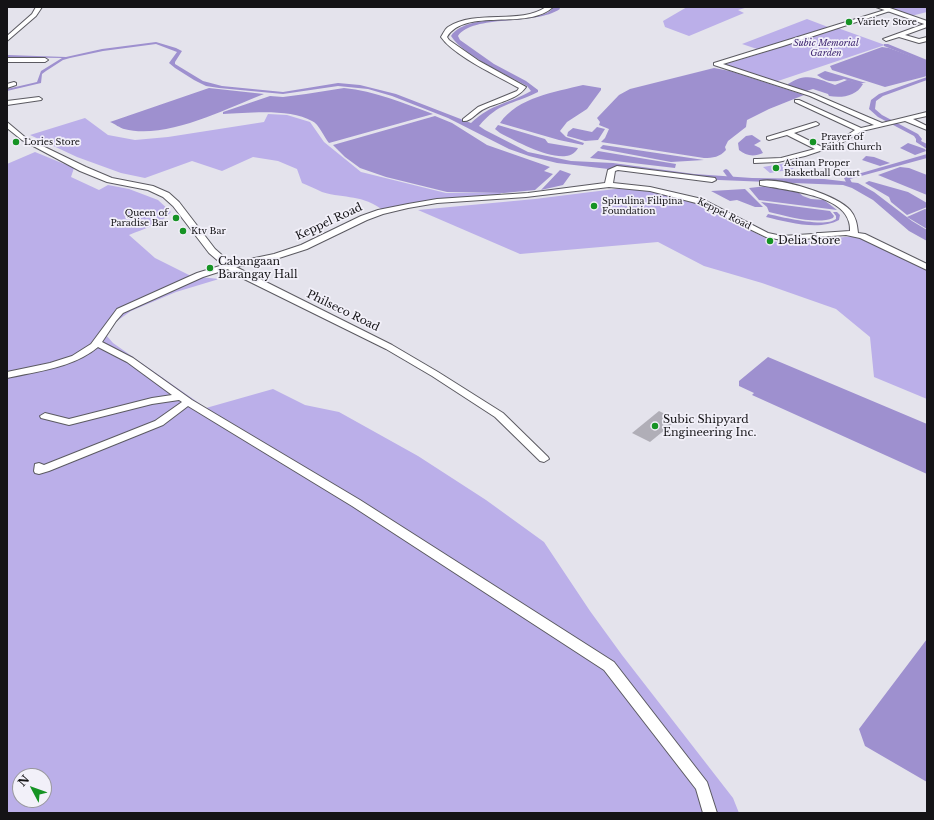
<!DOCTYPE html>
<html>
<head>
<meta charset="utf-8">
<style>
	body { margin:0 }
	#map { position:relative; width:934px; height:820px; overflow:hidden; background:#e4e3ec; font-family:"Libre Baskerville",serif }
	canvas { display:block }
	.frame { position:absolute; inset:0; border:8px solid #141316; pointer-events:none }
	.north { position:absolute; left:12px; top:768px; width:40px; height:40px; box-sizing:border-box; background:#f2f0f9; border:1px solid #99989e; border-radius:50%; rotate:311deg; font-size:11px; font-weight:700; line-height:16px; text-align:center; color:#141316 }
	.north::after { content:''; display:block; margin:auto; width:14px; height:18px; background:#169324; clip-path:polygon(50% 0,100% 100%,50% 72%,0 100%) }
</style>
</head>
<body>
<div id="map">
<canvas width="934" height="820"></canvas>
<div class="frame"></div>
<div class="north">N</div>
</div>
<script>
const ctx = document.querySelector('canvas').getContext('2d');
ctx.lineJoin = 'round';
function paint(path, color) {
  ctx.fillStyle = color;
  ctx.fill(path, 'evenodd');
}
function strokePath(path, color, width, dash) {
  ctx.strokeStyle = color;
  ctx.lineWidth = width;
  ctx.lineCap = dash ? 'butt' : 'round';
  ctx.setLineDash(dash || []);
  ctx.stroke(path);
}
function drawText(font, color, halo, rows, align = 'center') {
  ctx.font = font + ' "Libre Baskerville",serif';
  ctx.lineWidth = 3.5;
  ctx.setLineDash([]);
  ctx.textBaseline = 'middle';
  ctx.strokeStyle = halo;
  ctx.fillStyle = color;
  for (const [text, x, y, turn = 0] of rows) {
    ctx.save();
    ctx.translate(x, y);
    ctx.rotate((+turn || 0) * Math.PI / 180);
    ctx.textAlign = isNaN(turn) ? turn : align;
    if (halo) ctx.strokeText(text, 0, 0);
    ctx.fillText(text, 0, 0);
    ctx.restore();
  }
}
paint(new Path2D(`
	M687,7H748L738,10L744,13L689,36L665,27L663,21Z
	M885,7H927V12L911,16Z
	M807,19L828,27L763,51L742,44Z
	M835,27L885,45L775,82L723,65L772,50Z
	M268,114L287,115L310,122L324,142L361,172L446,193H500L506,198L427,202L384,211C362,194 346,199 322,192C316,189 309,186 302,183L297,169L278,161L253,157L222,171L192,161L145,178L121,173L77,157L30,135L85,118L108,135L135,140L168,137L264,122Z
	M35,152L74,168L71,177L99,190L108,185L129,189L158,200L171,212C160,225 143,229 129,235L155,258L191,276L219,279L176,292L131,311L114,323L106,335L113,343L206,408L273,389L305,405L339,412L418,456L486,500L544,542L590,611L622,655L733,798L739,813H7V164ZM20,776H44V800H20Z
	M787,163L794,169L770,173L763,167Z
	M623,188L659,192L699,204L765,238L783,244L854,236L866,239L927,268V399L874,377L870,337L836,309L762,283L704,266L658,242L520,254L418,210L535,199Z`), '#bbafe9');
paint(new Path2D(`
	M554,7H559L560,9C535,26 473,14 458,36L460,40L494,64L526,81L538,90V92C512,105 499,102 479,126L485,130L528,152L571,161L613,163L694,174L752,178L824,179L858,183L874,192L912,221L927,230V241L909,231L873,200L852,188L843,185L694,179L557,163L529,156L509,149L448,118L392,96L368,89L338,86L283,94L219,88L206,86L194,80L175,68L169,63L177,52L156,44L103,51L70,58L63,60L46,71L42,74L41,83L7,91V89L37,82L41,71L62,58L7,57V55L66,57L102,49L156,42L176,48L182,51L175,62V64L203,81L222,86L283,92L338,83L360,85L396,94L471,123C492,103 509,104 531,91L527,86C506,74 464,56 451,36C470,9 539,28 554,7Z
	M882,47L889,48L927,62V76L885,87L832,70L830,66Z
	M714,68L730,71L804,95L769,109L747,120L746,127L728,141L725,147L726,150C720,157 713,158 704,158L601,142L605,138L609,129L599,125L600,122L597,118L619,95L630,89Z
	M825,71L866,83H861L863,84C856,97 841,98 829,96L828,94L813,89L803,92L788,86V84C806,72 817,78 835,85L847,80L857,83L844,79C834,83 826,82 817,75Z
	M583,85L601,88V90L587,109L567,122L560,131L566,137L584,143L583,145L559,140L500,123C518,97 555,92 583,85Z
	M209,88L264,94C225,109 166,140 124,129C120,128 115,124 110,122Z
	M344,88C375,91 403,103 433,114L329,143C324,137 319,124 312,121C290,108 247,113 223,114V112L270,96L283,97L306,94Z
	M435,116L452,123L487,145L550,167L544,171L553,174L535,190L504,193L447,192L386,177L360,168L345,157L333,145Z
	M498,125L545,139L548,143L578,148C576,152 571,156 566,156C546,158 518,142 500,133L495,129Z
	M597,127L605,129L598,140L585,141L567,136L568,132L573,128L592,132Z
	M752,135L761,141L754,145L760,148L763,153C754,157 746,156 739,150L738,143L746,136Z
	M908,143L925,149L926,151L915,155L900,148Z
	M603,145L704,160L671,162L602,149L600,148Z
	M598,151L676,164L675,168L590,158Z
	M866,156L874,157L890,163L880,166L862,160Z
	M900,167L909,168L927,175V195L878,175Z
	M560,170L571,174L563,185L541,190Z
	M869,181L908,192L927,203V207L907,215L891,202L889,197L865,183Z
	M767,186H790L803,196L811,199L824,200L837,210L759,200L749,188Z
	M745,189L763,207H755L737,200L730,201L711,191Z
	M761,202L830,211L834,216L833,218C817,225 786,216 769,212L767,207Z
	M925,209L927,210V229L907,217Z
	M833,212H837L840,215L839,220C819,231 787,222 766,217L768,214C782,217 825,228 836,219V216Z
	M768,357L927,424V474L752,395L754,393L739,386V381Z
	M927,639V782L865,746L859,729Z`), '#9e90cf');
paint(new Path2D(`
	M884,44H888L927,60V63L884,46Z
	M927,77V80L883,96L876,101L875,109L882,115L918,134L922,139L921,141L927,144V149L916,142V139L914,136L878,117L869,109L871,100L879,94Z
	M927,154V158L850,179L852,183L851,184H847L844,178Z
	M726,169L728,170L734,178L733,179H729L723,171L724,170Z`), '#9e90cf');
paint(new Path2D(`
	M659,411L677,420L650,442L632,433Z`), '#b0aeb7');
const minor = new Path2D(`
	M36,7H42L36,16L7,41V36L32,14Z
	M546,7H553C528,31 465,7 447,37L449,40L479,61L526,87C517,100 498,102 484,109C477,112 471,122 463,121V119L478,107L517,91L519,88C498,76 454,56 441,37C443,34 445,29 448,27C476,9 520,25 546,7Z
	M888,9L893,10L783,46L723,64L814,94L882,123L927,112V116L913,119L927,126V130L905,121L862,131L838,145L805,156L778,162L754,163V159H757L781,158L815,149L787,135L769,140L767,139V137L816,122L819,124L818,125L794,133L822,147L843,138L855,130L795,102V100H799L861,128L874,125L810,96L714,65V63Z
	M927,23V27L905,35L919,39L927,37V41L919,43L899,37L886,41L883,39Z
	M7,58H45L48,60L45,62H7Z
	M14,82L16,83V85L7,88V84Z
	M39,97L42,99L41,100L7,105V101Z
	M7,122L26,138L86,167L112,178L153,186L169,193L179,202L215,249L231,263L274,254L301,245L361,216L378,210L408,204L437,199L528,193L605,183L608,170L617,166L715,178L716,180L712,182L618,170L615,171L613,183L650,187L702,199L768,233L782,236L813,234V238L797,240H782L766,237L696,203L650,191L609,187L526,197L437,203L408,208L383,214L367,220L307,249L279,258L236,267L392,345L438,372L503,413L548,457L549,459L544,462L540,461L495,417L432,376L386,349L232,273L228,269L203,277L123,313L116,321L102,342L133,358L192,400L360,500L614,662L707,782L717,813H703L696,789L604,670L352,506L188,406L163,425L49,471L39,474L35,473L34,471L35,464L39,463L44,465L155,421L182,402L179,400L152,404L69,425L41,418L40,416L45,413L69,419L152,398L172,395L127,362L98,347C73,368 38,371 7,378V372L50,363L72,356L91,344L117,309L197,273L223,265L209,253L173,206L163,197L148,190L107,182L80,171L22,140L7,128Z
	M760,181C780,177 837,195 850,210C856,217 857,224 858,233L865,234L927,264V270L860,238L846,235L817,237V233H820L850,231C850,229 850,225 849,222C842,194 783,190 760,185Z`);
const major = new Path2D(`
	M876,7H887L927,21V25Z`);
strokePath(minor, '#5b5a61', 2);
strokePath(major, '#5b5a61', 2);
paint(minor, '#fff');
paint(major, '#fff');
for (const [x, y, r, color] of [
	[849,22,4,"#169324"],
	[16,142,4,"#169324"],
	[813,142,4,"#169324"],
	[776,168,4,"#169324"],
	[594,206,4,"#169324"],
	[176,218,4,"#169324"],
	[183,231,4,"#169324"],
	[770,241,4,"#169324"],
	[210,268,4,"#169324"],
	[655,426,4,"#169324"]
]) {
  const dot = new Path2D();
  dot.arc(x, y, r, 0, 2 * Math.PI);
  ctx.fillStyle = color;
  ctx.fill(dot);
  strokePath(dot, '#f2f0f9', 1.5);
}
drawText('9px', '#141316', '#f2f0f9', [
	["Variety Store",857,22],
	["Prayer of",821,137],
	["Faith Church",821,147],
	["Lories Store",24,142],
	["Asinan Proper",784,163],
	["Basketball Court",784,173],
	["Spirulina Filipina",602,201],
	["Foundation",602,211],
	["Queen of",168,213,"right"],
	["Paradise Bar",168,223,"right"],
	["Ktv Bar",191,231]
], 'left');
drawText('italic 9px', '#402872', '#f2f0f9', [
	["Subic Memorial",826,43],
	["Garden",826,53]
]);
drawText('9px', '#141316', '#f2f0f9', [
	["Keppel Road",724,214,27]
]);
drawText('11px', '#141316', '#f2f0f9', [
	["Keppel Road",329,222,-25],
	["Philseco Road",343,311,26]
]);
drawText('11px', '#141316', '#f2f0f9', [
	["Delia Store",778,241],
	["Cabangaan",218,262],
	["Barangay Hall",218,275],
	["Subic Shipyard",663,420],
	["Engineering Inc.",663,433]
], 'left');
</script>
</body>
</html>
